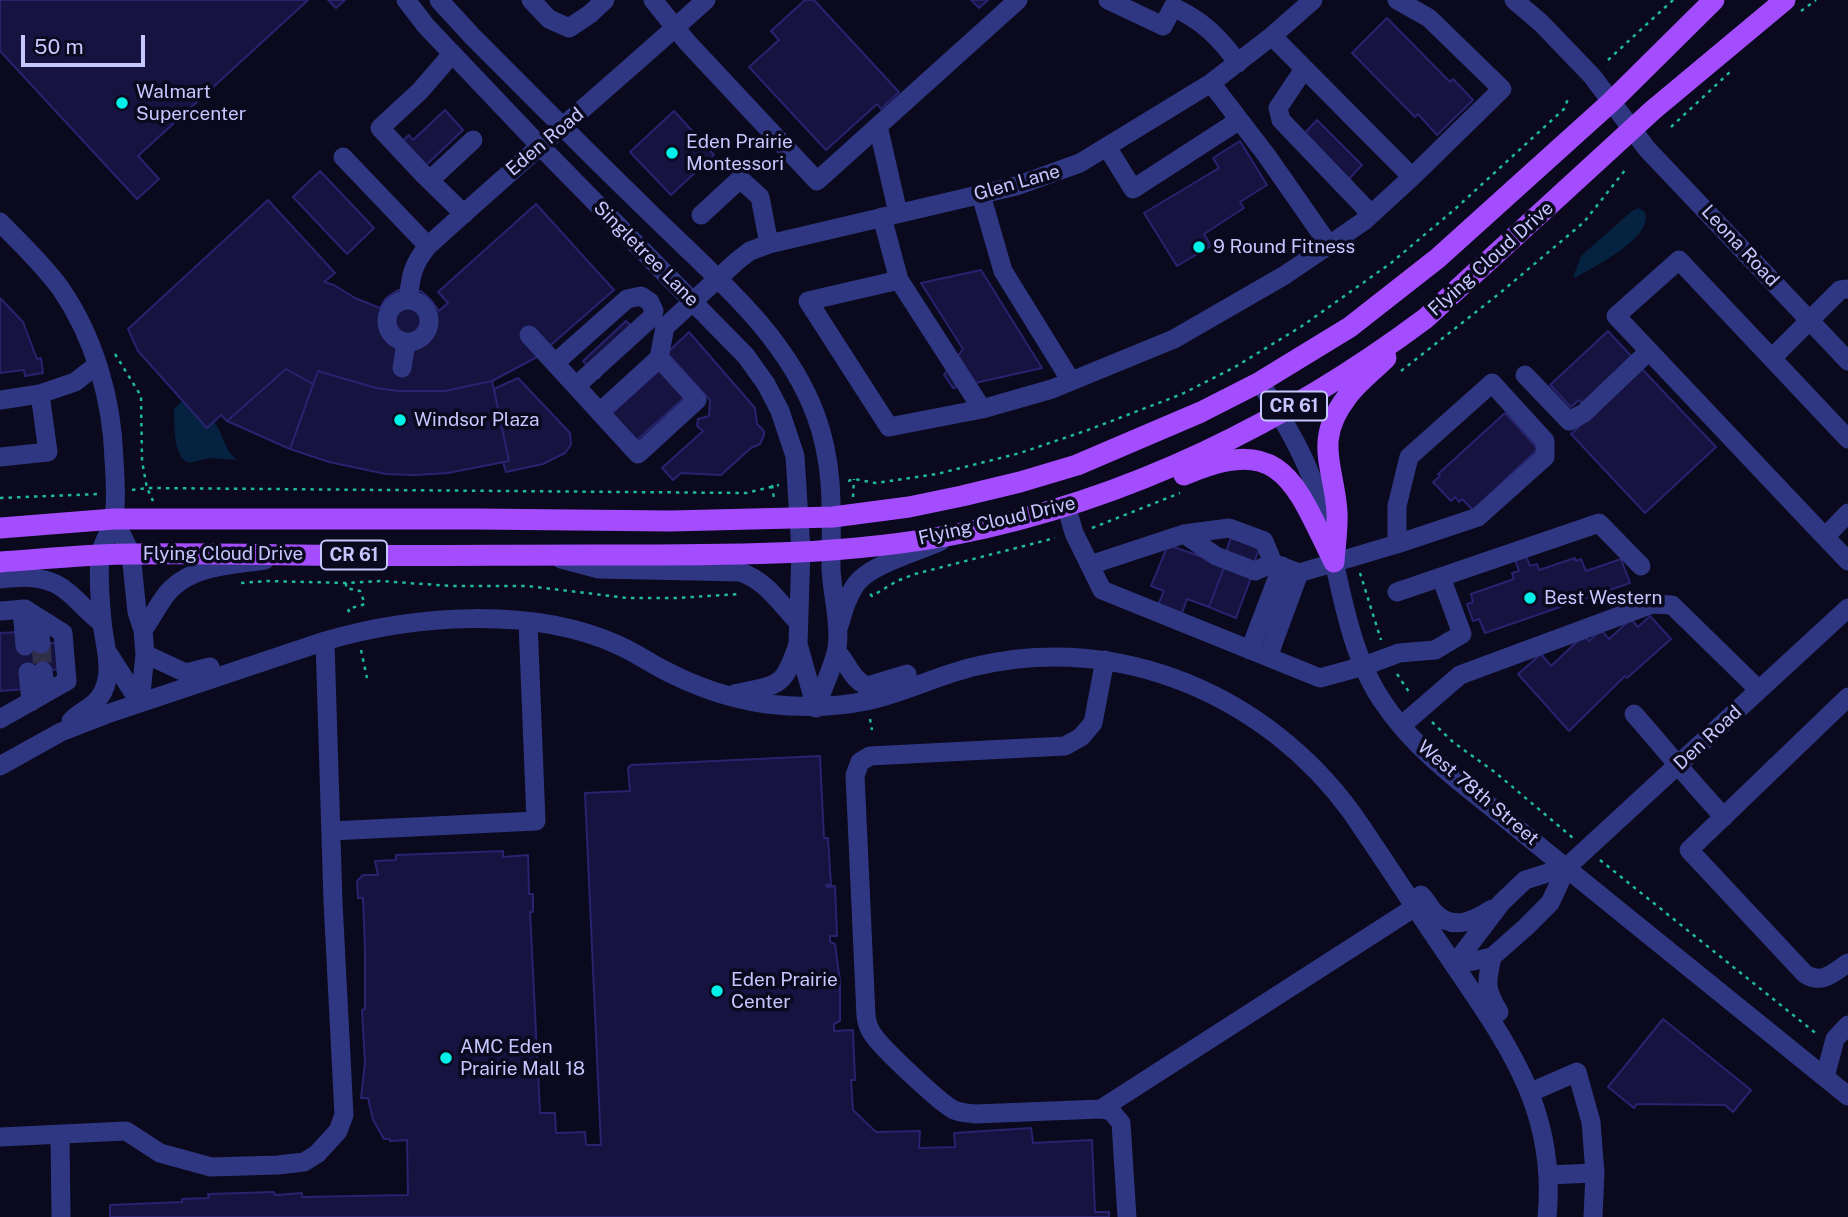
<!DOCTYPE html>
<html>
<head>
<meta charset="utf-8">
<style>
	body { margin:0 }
	#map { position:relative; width:1848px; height:1217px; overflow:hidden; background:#0a091d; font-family:"Public Sans",sans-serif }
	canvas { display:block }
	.scale { position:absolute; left:21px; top:35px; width:124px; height:32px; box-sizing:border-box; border:4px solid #c6c7ff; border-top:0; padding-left:9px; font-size:21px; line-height:24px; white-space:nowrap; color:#c6c7ff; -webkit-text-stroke:5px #0a091d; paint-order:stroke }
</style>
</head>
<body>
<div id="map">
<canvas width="1848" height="1217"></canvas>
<div class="scale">50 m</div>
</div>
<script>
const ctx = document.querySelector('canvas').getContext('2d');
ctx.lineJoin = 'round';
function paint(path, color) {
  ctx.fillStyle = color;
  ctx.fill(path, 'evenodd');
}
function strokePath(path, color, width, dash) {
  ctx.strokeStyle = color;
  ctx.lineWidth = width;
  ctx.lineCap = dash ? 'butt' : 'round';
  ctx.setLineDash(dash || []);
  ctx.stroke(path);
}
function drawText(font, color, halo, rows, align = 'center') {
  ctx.font = font + ' "Public Sans",sans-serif';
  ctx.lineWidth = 7;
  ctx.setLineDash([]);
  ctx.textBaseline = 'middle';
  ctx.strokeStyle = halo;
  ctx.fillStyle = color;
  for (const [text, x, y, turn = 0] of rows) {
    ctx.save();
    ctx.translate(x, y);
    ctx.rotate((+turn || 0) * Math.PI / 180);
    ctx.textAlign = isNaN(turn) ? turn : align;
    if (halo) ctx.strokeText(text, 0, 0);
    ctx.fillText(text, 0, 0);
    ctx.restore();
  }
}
paint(new Path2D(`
	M1638,208L1645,212C1654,238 1593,267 1575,278L1573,277L1581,256L1632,211Z
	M182,401L207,428L214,422C224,434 222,447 237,460L209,458L189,463C172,456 175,425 174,409Z`), '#052340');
const building = new Path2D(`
	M0,0H308L138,156L159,179L137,199L0,51Z
	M328,0H345L336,8Z
	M805,0H814L899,92L881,109L877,104L826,150L749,67L779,40L771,31Z
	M971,0H988L979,8Z
	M1387,18L1450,82L1453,79L1473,100L1437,135L1418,114L1415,117L1352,53Z
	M445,110L463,130L423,168L400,143L409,135L413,140Z
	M674,111L714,155L671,195L630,152Z
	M1317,120L1362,165L1349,179L1304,134Z
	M1240,141L1267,185L1240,202L1244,208L1204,234L1211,246L1177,266L1144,213L1219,168L1213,158Z
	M320,171L374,228L347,254L293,197Z
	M268,200L335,273L324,282L334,285L355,298L380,308L386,298L398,290L421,291L431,300L439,311L448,303L438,292L536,204L614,290L537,357L492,381L445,391H399L376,388L318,371L313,384L286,369L227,421L221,415L207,428L138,351L128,329Z
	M981,270L1042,368L953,388L944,375L963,349L921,283Z
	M0,298L23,322L37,359L41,358L43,373L25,376L24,370L0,373Z
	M626,321L631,326L599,378L583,361Z
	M1608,331L1632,357L1583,404L1579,400L1571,407L1550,385Z
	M689,332L755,408L757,424L764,431V435L760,444L751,448L721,475L681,473L673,480L662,468L703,431L697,426L698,419L709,416L710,400L667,353Z
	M1641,368L1716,447L1645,513L1571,434Z
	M286,369L313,384L290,449L227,421Z
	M661,369L686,396L636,441L611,414Z
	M318,371L376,388L399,391H445L492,381L509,461L448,473L415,475L386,474L329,462L290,449Z
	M518,378L570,433L571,445L565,453L543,464L506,472L503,462L509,461L494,389Z
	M1505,413L1538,449L1473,510L1462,499L1459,502L1455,497L1451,501L1433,482L1440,476L1438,474Z
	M1231,537L1259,549L1253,566L1225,555Z
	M1168,545L1225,565L1209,607L1187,599L1182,613L1158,605L1164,591L1151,586Z
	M1526,556L1530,566L1537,564L1539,570L1575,558L1576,561L1581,559L1586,571L1621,559L1630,583L1485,633L1479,619L1473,621L1467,604L1473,602L1471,594L1514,579L1512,573L1519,571L1515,560Z
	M1225,565L1252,575L1236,618L1209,607Z
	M1650,616L1671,639L1627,678L1625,676L1569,731L1518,674L1541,654L1551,666L1584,635L1589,641L1601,630L1609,639L1631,619L1638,627Z
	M19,632L21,646L63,642L65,669L24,672L26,689L0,691V633Z
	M820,756L824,838H828L831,885H826L827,887L835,886L837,936H830V942L835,944L840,981V1021L834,1024V1031L853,1030L855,1080H851L853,1110L876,1132L920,1131L919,1148L955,1147L954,1133L1031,1128L1033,1143L1092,1140L1095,1212H1109V1217H110V1205L182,1202V1199L209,1198L208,1194L274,1192L275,1195L302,1193V1197L408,1195L407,1140L390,1141V1139H384L373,1120L368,1098H361L365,1063L362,1010L365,1009V948L363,898H358L357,881L363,875H378L375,861L396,860V855L503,851V857L528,855L529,894H533V912H530L540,1113H555L556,1133L585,1132L586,1145H601L585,793L630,791L628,768L631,765Z
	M1663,1019L1751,1090L1733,1112L1725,1105L1637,1104L1634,1108L1608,1087Z`);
paint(building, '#161340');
strokePath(building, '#28236f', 2);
strokePath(new Path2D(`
	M41,644L43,671`), '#302f4a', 19, [19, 10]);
strokePath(new Path2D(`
	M1801,11L1816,0
	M1608,60L1673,0
	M1671,127L1730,72
	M115,354L141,396L142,461L147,488L153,501
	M1401,371L1500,293L1584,222L1626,169
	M848,481L854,479L876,483L937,474L1020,453L1088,430L1182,394L1235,367L1302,326L1391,263L1455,209L1564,109L1568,99
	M772,485L774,499
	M132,490L147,488L746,493L779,485
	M853,497L854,479
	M0,498L98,494
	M1092,528L1180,493
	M1360,573L1381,640
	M241,583L267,581L346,583L380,581L451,586H528L627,598H676L741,594
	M346,583V588L360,591L365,604L348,609L351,617
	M870,594L872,596L897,581L915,574L1055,538
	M361,650L367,678
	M1397,674L1411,695
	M870,719L872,730
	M1432,722L1453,742L1496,773L1573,838
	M1600,860L1818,1035`), '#1fb99b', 2.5, [3.5, 5]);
strokePath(new Path2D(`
	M406,0L426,26L540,146L746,356L766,384L780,411L795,456L801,551L798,644L816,708
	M439,0L472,36C530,94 587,152 646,209C708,271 785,331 816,416C835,468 831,515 831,569C832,594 842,629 836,653C831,672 822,690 816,708
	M531,0L549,19L569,28L590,14L605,0
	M653,0L687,42L817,181L1018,0
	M1108,0L1163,26L1173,7C1202,20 1219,37 1238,63
	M1397,0L1429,18L1502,89L1412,177
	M1514,0L1541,23L1592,76L1647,149L1848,361
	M452,54L420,91L380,128L424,175L464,214
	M1304,69L1278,108L1281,120L1371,214
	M1211,83L1267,156L1329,245
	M878,126L898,213
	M1107,147L1133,189L1238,121
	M343,157L428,246
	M430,180L473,140
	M981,195L1003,271L1071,381
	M701,215L740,179L760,197L769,244
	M882,217L899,280L808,301L889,427L982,409L1052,389L1174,339L1285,275L1329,245L1364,221L1412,177L1272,36
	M0,222C21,244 43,264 61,289C95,339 112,400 114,459C115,478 117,498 114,517C112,531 101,543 100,557C98,577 100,600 102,621C104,645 116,676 99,698C92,708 79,712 71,721
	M899,280L982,409
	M387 321a21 21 0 1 1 42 0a21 21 0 1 1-42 0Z
	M408,300C411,276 412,265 428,246C520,162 614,83 706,0
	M529,335L638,454L697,400L659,358
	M1772,358L1840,290L1848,289
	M555,363L627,299L641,296L650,302L654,311L651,318L576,386
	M402,368L406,343
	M1525,375L1569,421L1584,413L1649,351
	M1260,382C1281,417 1304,452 1316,491C1339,560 1342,645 1385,705C1404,733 1429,756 1455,778L1848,1096
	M0,400L40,394L75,382L97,365
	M600,412L659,358L665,327L737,261L750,251L769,244L1016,186L1080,163L1211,83L1272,36L1313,0
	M1848,439L1679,260L1616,316L1825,537L1848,513
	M0,457L48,452L40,394
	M1066,505L1074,533L1102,590L1320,678L1364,666L1399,653L1435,650L1462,634L1441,577L1599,523L1641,566
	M114,519L131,554L137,612L143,630L145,654L140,703
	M1184,534L1216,556L1255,571L1273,563
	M1825,537L1848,561
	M561,559L599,569L740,572C767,581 779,603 799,623
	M1090,565L1184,534L1229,528L1264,541L1273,563L1299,573L1397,544V506L1409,457L1492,383L1545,441V457L1478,517L1397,544
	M0,579C25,576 49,575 69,593C81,603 89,614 102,623
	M1397,592L1441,577
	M22,609L25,646
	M0,611L25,609L63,633L67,681L0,719
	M38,618L41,644
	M839,626C843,612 847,597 856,584C871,564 917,552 941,541
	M143,630C153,617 160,600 171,589C195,565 233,565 265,560
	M1250,650L1282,566
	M837,652C848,663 851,679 867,686L907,674
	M108,653L140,703
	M145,654L186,673L210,667
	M1268,657L1299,573
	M1105,660L1093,723L1081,737L1065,746L870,756L860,762L855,775L866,1016C867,1024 869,1030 874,1036C884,1050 940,1103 954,1110C961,1113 968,1113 975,1114L1101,1109L1111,1111L1121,1123L1127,1217
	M43,671L46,693
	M28,672L31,702
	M734,694C778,684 783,690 798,644
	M1848,697L1689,850L1805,974C1822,985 1833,973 1848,963
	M1634,714C1664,748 1692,783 1724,817
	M1401,726L1460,675L1652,604L1672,605L1759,690
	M0,766L61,732L110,713L325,641C413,615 532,606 618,645C634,652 647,661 662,669C694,686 731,699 767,704C801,708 832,708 866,701C902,694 940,674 977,666C1120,632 1267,696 1352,813C1383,858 1413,905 1444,950C1502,1037 1558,1105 1547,1217
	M331,831L536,821L528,622
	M1421,895C1427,901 1430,908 1435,913C1453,931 1474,921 1492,909
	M1492,957C1486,983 1485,989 1499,1012
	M1454,965L1492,957L1526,927L1550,903L1567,867L1848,608
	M1454,965L1501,903L1525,880L1567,867
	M1825,1077L1835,1039L1848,1025
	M1531,1092L1577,1072L1591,1122L1595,1173L1593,1217
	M1101,1109L1415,907
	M60,1134L61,1217
	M0,1137L126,1131L160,1153L211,1167L278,1165L304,1162L317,1154L338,1131L344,1115L333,902L325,641
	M1548,1175L1595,1173`), '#2f3782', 19);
strokePath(new Path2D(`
	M1184,475C1282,432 1295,483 1333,560
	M0,528L114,519H476L671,521L833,517L909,507L962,496L1020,482L1077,465L1201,412L1260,382L1350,327L1438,258L1611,102L1714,0
	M0,562C44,559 89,554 133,554C188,553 243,554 297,555C396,556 495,555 594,555C715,555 838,557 957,534C1128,500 1287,422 1426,318L1653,110L1785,0
	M1334,562C1335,546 1338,528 1337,512C1334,466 1313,441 1347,397C1357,383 1373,371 1386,358`), '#a44dff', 21);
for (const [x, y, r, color] of [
	[122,103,7,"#00f1e8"],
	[672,153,7,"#00f1e8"],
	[1199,247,7,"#00f1e8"],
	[400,420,7,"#00f1e8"],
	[1530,598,7,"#00f1e8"],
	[717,991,7,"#00f1e8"],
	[446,1058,7,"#00f1e8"]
]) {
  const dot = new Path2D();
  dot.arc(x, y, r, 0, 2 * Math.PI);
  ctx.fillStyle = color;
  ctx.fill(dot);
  strokePath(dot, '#0a091d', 2.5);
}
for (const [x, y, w] of [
	[1294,406,66],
	[354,555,66]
]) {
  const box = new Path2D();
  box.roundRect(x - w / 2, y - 14.5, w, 29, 5);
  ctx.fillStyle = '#0a091d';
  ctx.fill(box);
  strokePath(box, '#c6c7ff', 2);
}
drawText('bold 18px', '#c6c7ff', null, [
	["CR 61",1294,406],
	["CR 61",354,555]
]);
drawText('19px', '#c6c7ff', '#0a091d', [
	["Walmart",136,92],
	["Supercenter",136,114],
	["Eden Prairie",686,142],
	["Montessori",686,164],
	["9 Round Fitness",1213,247],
	["Windsor Plaza",414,420],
	["Best Western",1544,598],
	["Eden Prairie",731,980],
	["Center",731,1002],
	["AMC Eden",460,1047],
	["Prairie Mall 18",460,1069]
], 'left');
drawText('19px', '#c6c7ff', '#0a091d', [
	["Eden Road",545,142,-40],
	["Glen Lane",1017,183,-16],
	["Leona Road",1740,246,47],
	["Singletree Lane",646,254,45],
	["Flying Cloud Drive",1491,259,-42],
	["Flying Cloud Drive",997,521,-13],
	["Flying Cloud Drive",223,554],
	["Den Road",1708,738,-43],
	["West 78th Street",1478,793,40]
]);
</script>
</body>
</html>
